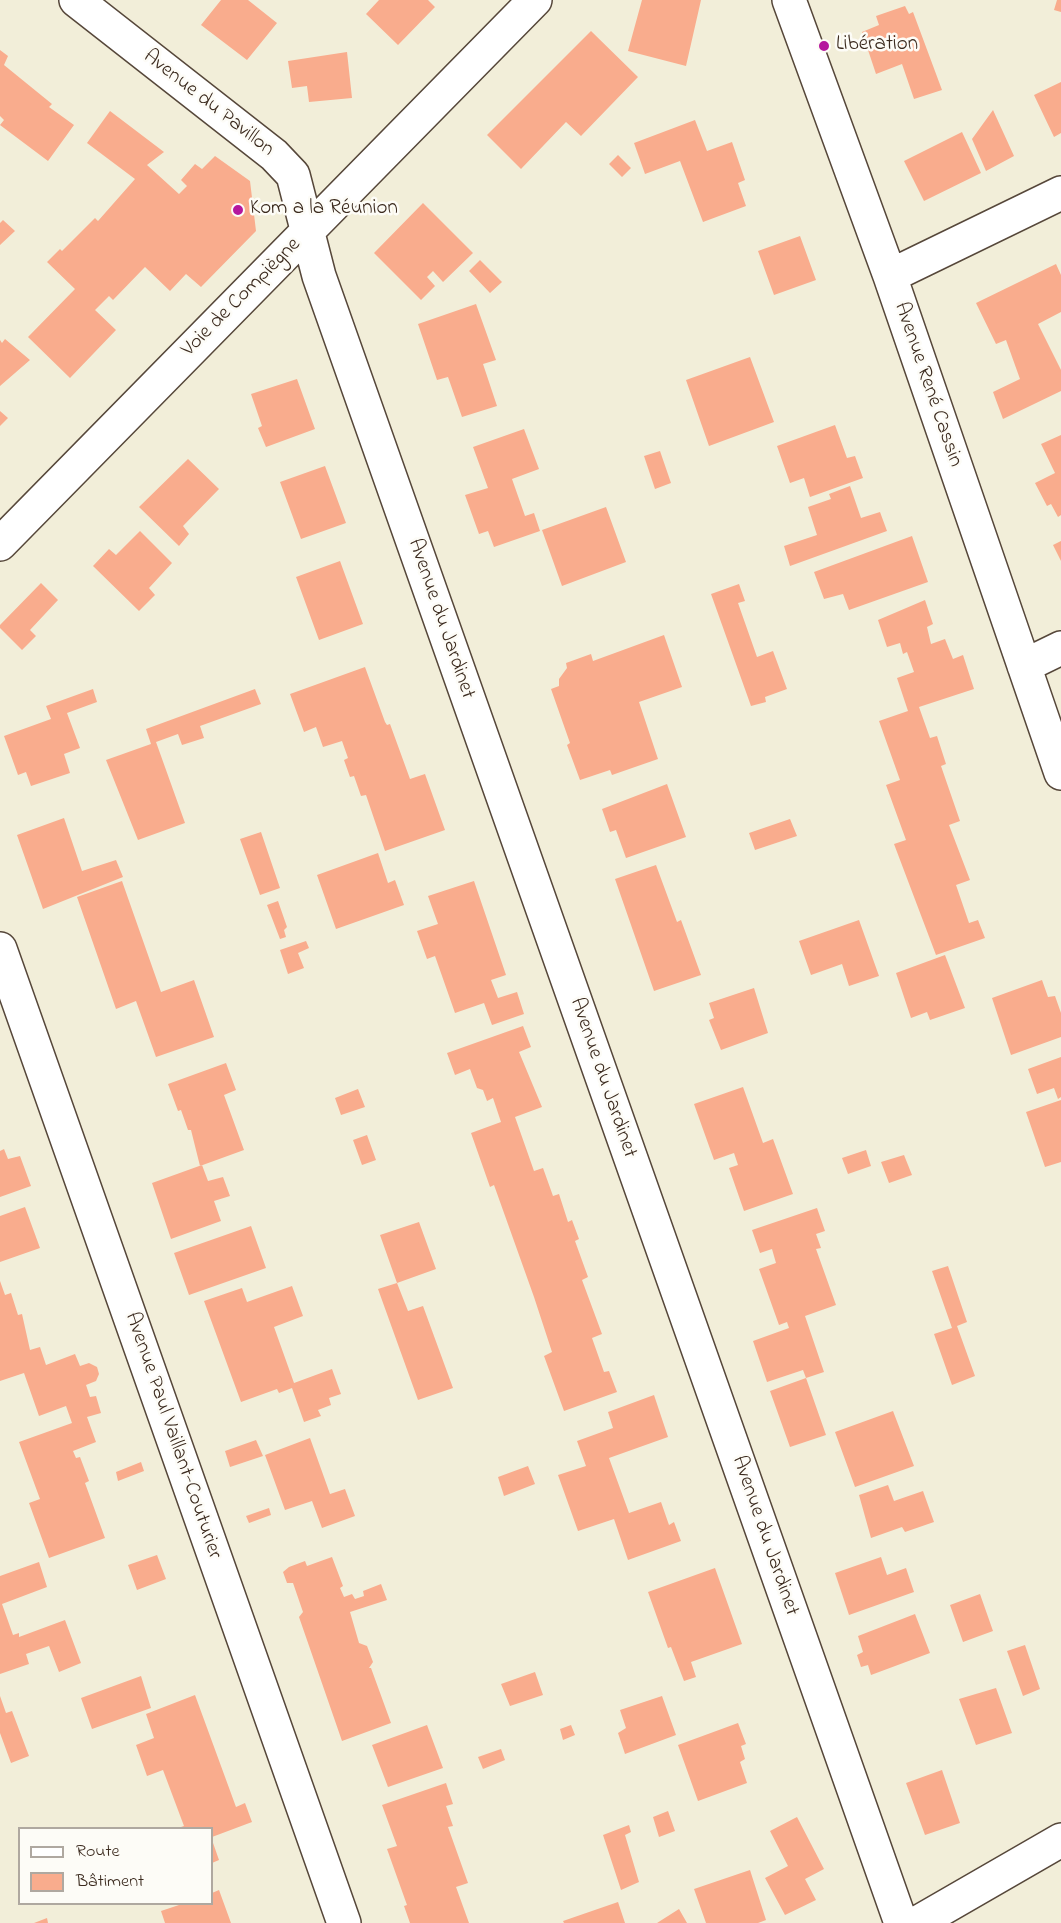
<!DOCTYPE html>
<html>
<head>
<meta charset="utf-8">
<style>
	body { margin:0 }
	#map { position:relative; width:1061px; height:1923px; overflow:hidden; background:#f2eed9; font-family:"Indie Flower",sans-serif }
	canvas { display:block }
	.legend { position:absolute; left:18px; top:1827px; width:195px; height:78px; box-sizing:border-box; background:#fdfcf7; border:2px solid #afa8a0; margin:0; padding:8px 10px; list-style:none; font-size:18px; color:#3b2a1e }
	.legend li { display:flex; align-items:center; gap:12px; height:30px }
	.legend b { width:30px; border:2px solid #afa8a0 }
</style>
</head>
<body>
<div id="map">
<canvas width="1061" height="1923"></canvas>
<ul class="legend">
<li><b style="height:8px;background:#fff"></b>Route</li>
<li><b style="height:16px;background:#f9ac8d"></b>Bâtiment</li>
</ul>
</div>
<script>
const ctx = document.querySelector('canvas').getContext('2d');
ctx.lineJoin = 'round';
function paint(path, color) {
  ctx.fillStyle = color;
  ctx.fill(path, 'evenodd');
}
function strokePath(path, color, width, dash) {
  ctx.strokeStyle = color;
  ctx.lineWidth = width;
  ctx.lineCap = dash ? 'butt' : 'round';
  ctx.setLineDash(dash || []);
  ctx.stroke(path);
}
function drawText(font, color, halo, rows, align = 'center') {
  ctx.font = font + ' "Indie Flower",sans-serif';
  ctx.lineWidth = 5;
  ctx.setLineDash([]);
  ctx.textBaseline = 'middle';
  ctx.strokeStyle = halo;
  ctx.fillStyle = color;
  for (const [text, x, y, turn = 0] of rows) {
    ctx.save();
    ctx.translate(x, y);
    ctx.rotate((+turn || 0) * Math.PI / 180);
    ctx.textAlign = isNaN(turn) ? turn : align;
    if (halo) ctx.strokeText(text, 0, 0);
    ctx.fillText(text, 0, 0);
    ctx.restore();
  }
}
paint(new Path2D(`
	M221,0H248L277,23L247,60L201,25Z
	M379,0H428L435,7L398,45L366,14Z
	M642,0H701L686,66L628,51Z
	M1057,0H1061V12L1054,10Z
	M905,6L909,14L913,12L942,90L914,99L902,64L876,74L862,32L879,25L876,16Z
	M591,31L638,77L581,136L566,122L521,169L487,135Z
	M0,50L8,56L4,65L52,104L49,107L74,125L48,161L0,125L4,120L0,116Z
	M347,52L352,98L309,102L307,86L292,88L288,61Z
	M1061,82V133L1054,137L1034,95Z
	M993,110L1014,156L986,171L972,139Z
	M110,111L164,152L147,165L179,194L187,186L181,180L195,164L202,169L215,156L250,181L256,231L201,287L186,274L170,291L145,267L113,300L109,296L95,310L116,330L70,378L28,337L75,289L47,262L60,249L62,251L95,218L98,221L135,179L87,143Z
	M695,120L707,151L732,142L745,180L738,183L746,206L703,222L680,161L645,174L634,143Z
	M962,132L981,173L924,201L904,161Z
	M618,155L631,168L622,177L609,164Z
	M423,203L473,253L443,282L433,271L427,277L435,286L421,300L374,253Z
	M3,220L15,231L0,245V223Z
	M800,236L816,280L774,295L758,251Z
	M480,260L502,282L490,293L469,271Z
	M1056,264L1061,275V312L1038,324L1061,370V391L1003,419L993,392L1020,379L1006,340L996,344L976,303Z
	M476,304L496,360L483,364L497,406L462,417L448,377L437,380L418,324Z
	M5,339L30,360L0,386V340L2,343Z
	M750,357L774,422L709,446L686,380Z
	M297,379L315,429L266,447L258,428L262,426L251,394Z
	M0,411L8,418L0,426Z
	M835,425L847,458L855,456L863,478L810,497L804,478L790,483L777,446Z
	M524,429L539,469L512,479L525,516L534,513L540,531L494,547L488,531L479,534L465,495L488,488L473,447Z
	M1061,435V515L1058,517L1051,504L1047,506L1035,483L1055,473L1041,444Z
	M660,451L671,483L655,489L644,456Z
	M188,459L219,489L183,526L189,534L179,546L139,507Z
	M325,466L346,523L301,539L280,482Z
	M850,486L861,518L880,512L887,531L790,566L784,546L817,535L808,507L831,499L829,494Z
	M606,507L626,562L562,586L542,530Z
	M140,531L172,563L149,588L155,595L139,611L93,566L109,549L116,555Z
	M912,536L928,582L849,610L843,594L824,599L814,572Z
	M1061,541V561L1053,545Z
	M340,561L363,624L319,640L296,577Z
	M41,583L58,600L30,630L36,636L22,650L0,628V625Z
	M739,584L745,601L738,603L757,657L773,651L787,689L765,697L766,702L751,706L711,594Z
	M925,600L933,624L927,627L931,644L945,639L953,659L963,655L974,689L919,707L930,738L937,736L946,764L941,766L960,821L949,825L970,880L956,885L969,923L978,920L985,938L936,955L894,844L906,840L886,785L900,780L879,721L908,711L897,678L914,672L907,652L903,654L900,643L887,647L878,620Z
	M664,635L682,687L639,702L658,759L612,775L610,770L580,780L567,745L570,743L551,689L559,686V679L567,668L566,663L591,654L593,661Z
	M365,667L385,722L387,725L390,724L410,779L425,774L445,830L385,851L366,795L361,796L354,776L350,777L344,760L348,758L342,741L323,747L316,727L304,732L290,694Z
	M93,689L97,702L67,713L80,748L64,754L70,773L31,786L26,772L18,775L4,736L51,719L46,706Z
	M255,689L261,704L200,726L204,738L182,745L178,734L156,742L185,823L138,840L106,760L151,744L146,729Z
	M667,784L686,837L626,858L616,830L610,832L602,809Z
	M64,818L82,871L116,860L123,877L43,909L17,835Z
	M790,819L797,836L755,850L749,833Z
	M261,832L280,888L260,895L240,839Z
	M378,853L388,883L395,880L404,905L336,929L317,875Z
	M656,865L677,922L681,920L701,975L654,991L615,879Z
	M122,881L161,992L194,980L214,1037L156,1057L136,1001L116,1009L77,897Z
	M474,881L506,975L491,980L498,998L517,992L524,1014L492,1025L484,1003L455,1013L435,956L427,959L417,931L438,924L428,896Z
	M278,901L287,927L284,930L286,937L280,939L267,905Z
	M859,920L879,976L849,986L842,964L811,975L799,941Z
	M306,941L309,948L298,953L304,968L288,974L280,950Z
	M945,955L965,1008L930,1020L927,1012L911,1018L896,973Z
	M1042,980L1048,997L1055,996L1061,1013V1037L1011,1055L992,998Z
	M754,988L768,1033L721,1050L709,1020L714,1018L709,1003Z
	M523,1026L531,1047L519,1052L542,1107L515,1117L534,1171L543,1168L553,1196L559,1194L568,1222L572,1220L579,1239L575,1241L588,1277L582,1280L602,1334L592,1338L604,1372L609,1371L617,1392L564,1411L544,1356L552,1352L534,1297L494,1185L490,1187L471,1133L501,1122L493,1098L487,1101L483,1090L477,1088L470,1069L455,1075L447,1053Z
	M1061,1057V1097L1058,1099L1054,1088L1037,1094L1028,1069Z
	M226,1063L236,1090L224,1095L244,1150L200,1166L191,1130H188L181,1110L178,1111L168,1084Z
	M743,1087L763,1143L773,1139L793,1194L744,1211L729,1168L738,1165L734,1153L714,1160L694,1104Z
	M358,1089L365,1107L341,1115L335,1098Z
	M1061,1100V1162L1045,1167L1026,1112Z
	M367,1135L376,1160L362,1165L353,1140Z
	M4,1149L8,1159L20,1156L31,1186L0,1197V1151Z
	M866,1150L871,1166L848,1174L842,1158Z
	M904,1155L912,1175L889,1183L881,1162Z
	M202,1165L208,1181L223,1177L230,1196L214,1201L221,1221L171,1239L152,1183Z
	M25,1207L40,1248L0,1262V1216Z
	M817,1208L825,1231L816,1234L821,1248L816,1249L836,1305L805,1316L824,1372L806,1378L826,1435L790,1447L770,1391L806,1378L803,1370L767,1382L753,1341L789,1328L787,1322L779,1325L759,1269L776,1263L772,1249L760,1253L752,1230Z
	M419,1222L436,1269L397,1283L380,1235Z
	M251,1226L266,1268L189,1295L174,1253Z
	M948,1266L967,1322L957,1326L975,1376L952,1385L934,1334L952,1328L932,1271Z
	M0,1281L5,1295L11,1293L18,1315L22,1314L30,1350L40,1347L46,1365L75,1354L80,1366L89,1363L97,1367L99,1374L96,1381L86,1385L90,1397L96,1396L101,1413L87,1417L96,1442L73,1451L76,1458L80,1457L89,1481L85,1483L105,1538L49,1558L29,1503L40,1499L19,1442L72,1423L66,1406L39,1416L24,1373L0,1381Z
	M397,1283L408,1311L423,1306L453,1388L418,1400L378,1289Z
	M292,1286L303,1316L274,1327L294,1383L332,1369L341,1394L329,1398L331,1405L318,1410L321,1416L304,1422L292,1388L279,1393L277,1389L241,1402L204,1301L242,1288L247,1302Z
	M654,1395L668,1437L609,1458L629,1513L661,1502L669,1525L674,1522L681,1541L628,1560L614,1519L578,1531L558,1475L586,1466L577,1441L613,1428L608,1412Z
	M893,1411L914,1466L855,1487L835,1432Z
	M310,1438L330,1494L345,1489L355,1516L322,1528L312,1501L285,1510L265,1455Z
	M256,1440L263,1456L230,1467L225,1451Z
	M141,1462L144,1471L118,1481L116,1472Z
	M528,1466L535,1484L504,1496L498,1477Z
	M888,1485L894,1501L923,1491L934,1522L905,1532L902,1527L871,1538L859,1495Z
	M269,1508L271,1515L249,1523L246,1516Z
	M157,1555L166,1579L137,1590L128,1565Z
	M332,1557L343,1586L340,1588L344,1597L352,1594L355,1599L364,1596L363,1591L381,1584L387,1600L350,1612L359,1643L367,1646L373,1662L369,1668H371L391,1723L342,1741L299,1617L303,1612L293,1583H287L283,1572L289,1567L305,1561L307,1566Z
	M881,1557L887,1575L906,1568L914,1592L849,1615L835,1573Z
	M39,1562L47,1587L2,1604L13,1635L19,1633V1637L65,1620L81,1663L59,1672L49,1646L26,1654L29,1664L0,1674V1576Z
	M715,1568L742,1644L691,1662L696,1677L684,1681L671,1647L668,1648L648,1592Z
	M980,1594L993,1631L963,1642L950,1605Z
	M915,1614L930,1653L871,1675L868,1665L861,1667L857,1655L863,1652L858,1636Z
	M1025,1645L1040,1689L1023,1696L1007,1651Z
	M535,1672L543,1695L510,1706L501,1684Z
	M141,1676L151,1708L92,1729L81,1698Z
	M996,1688L1012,1733L976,1745L959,1699Z
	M195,1695L236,1807L245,1803L252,1822L212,1837V1828H178L184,1826L163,1770L147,1776L136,1745L154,1738L146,1714Z
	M0,1696L6,1713L12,1711L29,1756L11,1763L0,1733Z
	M662,1696L676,1735L625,1754L618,1733L626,1728L620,1710Z
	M738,1723L746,1744L741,1746L745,1759L740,1762L747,1783L698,1801L678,1745Z
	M427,1725L443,1768L388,1787L372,1745Z
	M571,1725L575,1735L563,1740L560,1729Z
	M501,1749L505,1760L483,1769L478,1757Z
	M942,1770L960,1823L925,1835L906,1783Z
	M446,1783L453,1804L446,1806L453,1826L448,1827L468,1883L456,1887L469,1923H410L404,1906L407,1905L387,1849L397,1846L382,1805Z
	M668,1811L675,1831L659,1837L653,1817Z
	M797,1817L824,1869L805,1879L816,1900L785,1915L765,1878L788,1866L770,1831Z
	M629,1825L631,1832L625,1835L639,1882L621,1890L603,1835Z
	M212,1840L219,1860L212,1863Z
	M750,1870L766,1920L758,1923H706L694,1889Z
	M219,1890L231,1923H165L161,1911L182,1904H212V1893Z
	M618,1902L625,1923H564L563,1921Z
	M679,1909L687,1923H657Z
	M47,1918L48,1923H34Z`), '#f9ac8d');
const minor = new Path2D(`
	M76,0L274,155L293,175L319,276L901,1923
	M789,0L890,276L1061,773
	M890,276L1061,193
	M0,544L535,0
	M1024,666L1061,648
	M0,949L344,1923
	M917,1923L1061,1840`);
strokePath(minor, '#56473a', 36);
strokePath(minor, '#fff', 33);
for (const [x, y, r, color] of [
	[824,46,6,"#b5179e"],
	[238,210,6,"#b5179e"]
]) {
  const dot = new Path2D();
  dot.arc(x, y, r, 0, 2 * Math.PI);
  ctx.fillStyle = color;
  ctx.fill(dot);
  strokePath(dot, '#fdfcf7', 2);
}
drawText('21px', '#3b2a1e', '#fdfcf7', [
	["Libération",836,46],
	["Kom a la Réunion",250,210]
], 'left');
drawText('21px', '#3b2a1e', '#fdfcf7', [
	["Avenue du Pavillon",208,104,38],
	["Voie de Compiègne",242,298,-45],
	["Avenue René Cassin",927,385,71],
	["Avenue du Jardinet",440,619,71],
	["Avenue du Jardinet",602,1078,71],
	["Avenue Paul Vaillant-Couturier",172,1436,71],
	["Avenue du Jardinet",764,1536,71]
]);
</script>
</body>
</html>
